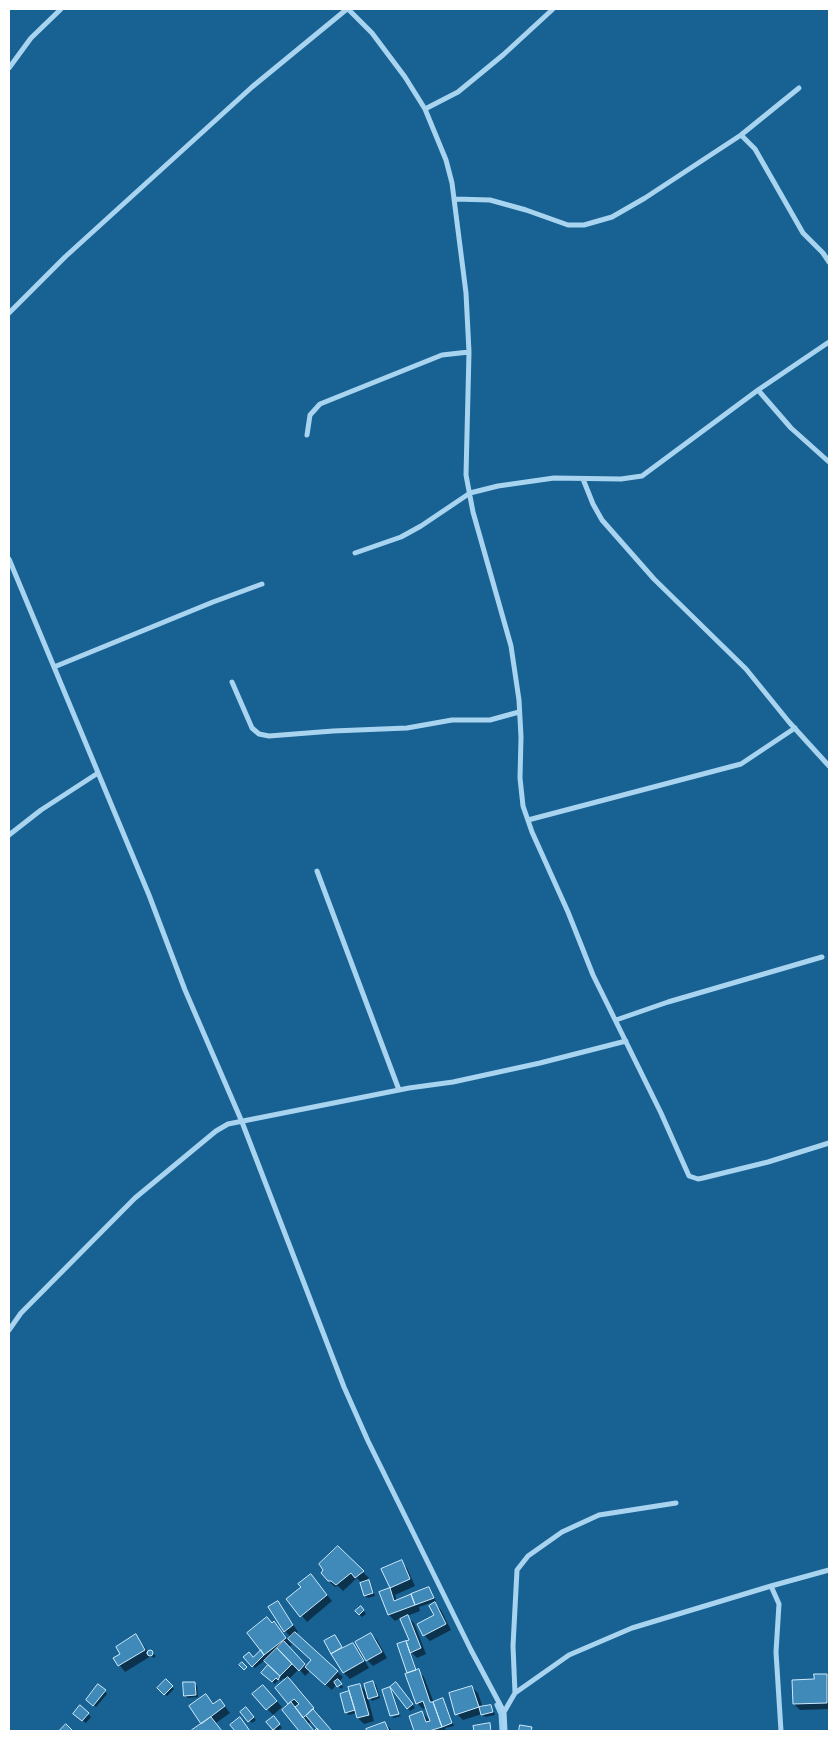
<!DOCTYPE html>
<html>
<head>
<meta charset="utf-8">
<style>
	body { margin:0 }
	#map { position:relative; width:838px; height:1740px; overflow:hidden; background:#186193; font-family:Manrope,sans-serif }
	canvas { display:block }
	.frame { position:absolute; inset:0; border:10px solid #fff; pointer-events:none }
</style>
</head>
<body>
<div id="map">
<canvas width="838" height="1740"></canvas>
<div class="frame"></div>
</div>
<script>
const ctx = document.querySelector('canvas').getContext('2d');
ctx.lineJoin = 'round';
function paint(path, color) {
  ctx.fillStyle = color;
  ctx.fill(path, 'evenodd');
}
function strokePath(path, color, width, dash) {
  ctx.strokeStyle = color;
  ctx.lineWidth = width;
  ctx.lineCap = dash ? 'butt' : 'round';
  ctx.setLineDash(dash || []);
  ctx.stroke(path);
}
paint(new Path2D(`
	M338,1548L369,1578L363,1583L368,1581L371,1584L375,1596L368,1598L365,1596L361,1584L362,1583L357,1578L343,1591L338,1586L335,1587L329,1581Z
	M401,1562L407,1568L415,1586L395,1595L397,1601L429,1589L436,1601L419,1607L420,1611L407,1616L414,1623L426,1654L417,1658L411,1652L416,1669L408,1671L410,1641L401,1618L395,1621L389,1615L381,1593L391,1589L383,1570Z
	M316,1581L332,1601L307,1622L288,1599Z
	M277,1603L283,1609L298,1632L295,1634L343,1677L339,1682L343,1687L341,1689L337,1684L332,1690L310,1671L305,1676L299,1669L289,1679L319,1715L318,1716L331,1731H315L318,1729L312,1721L308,1724L314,1731H301L283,1710L290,1704L277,1688L286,1681L283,1678L281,1681L279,1679L275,1684L263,1673L276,1675L278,1673L265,1660L255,1668L245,1657L253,1658L262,1650L272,1624L279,1629L292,1645L288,1647L307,1667L313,1660L285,1631Z
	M435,1604L441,1610L451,1630L430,1641L424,1635L435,1616Z
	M363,1610L366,1614L362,1617L359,1614Z
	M371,1634L377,1640L387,1658L373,1666L365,1658Z
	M136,1636L149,1653L150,1651L156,1656L154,1658L151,1656L125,1672L115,1659L122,1654Z
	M335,1636L343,1649L353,1645L359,1651L369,1668L350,1679L344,1673L332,1653Z
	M418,1671L424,1677L434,1703L442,1700L445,1703L454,1726L445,1728L446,1731H416L410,1717L422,1712L431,1722L426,1708L423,1709L417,1703Z
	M826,1675L829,1678V1709L800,1710L794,1704L815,1680Z
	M166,1681L174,1689L167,1696L159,1688Z
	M373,1682L376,1685L380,1698L372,1701L367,1695L374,1721L364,1724L358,1718L357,1713L349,1715L346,1712L349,1693L352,1696L360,1685L368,1694Z
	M194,1683L197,1686L198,1697L188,1698L185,1696Z
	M263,1686L282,1707L273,1715L254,1694Z
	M399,1686L415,1708L410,1711L392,1687Z
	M472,1687L478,1693L483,1708L490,1706L493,1709L495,1715L485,1717L482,1714L463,1720L457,1714Z
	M391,1688L399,1712L391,1715L383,1691Z
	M105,1691L107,1694L96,1707L90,1702Z
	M206,1696L214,1704L220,1700L230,1713L216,1723L222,1731H194L202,1724Z
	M80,1707L91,1717L86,1723L77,1716Z
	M246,1709L256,1720L252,1723L242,1713Z
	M400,1715L401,1716L394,1718L392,1717Z
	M276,1720L282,1728L277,1731L268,1722Z
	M385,1723L392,1731H368V1730Z
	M490,1725L493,1731H475V1727Z`), '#0007');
strokePath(new Path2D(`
	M497,1705L501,1714L502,1731`), '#9ad1f2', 5);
const building = new Path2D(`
	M338,1546L364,1571L355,1578L351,1573L336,1585L331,1581H328L321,1573L323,1570L319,1564Z
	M402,1560L410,1579L390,1588L381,1569Z
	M311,1574L327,1595L300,1617L286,1599L301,1587L298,1584Z
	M369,1580L373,1593L364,1596L360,1583Z
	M429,1587L434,1598L415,1605L411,1594Z
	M390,1588L394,1601L411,1594L415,1605L388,1615L379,1592Z
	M278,1601L293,1625L284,1632L268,1607Z
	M435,1602L446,1624L423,1636L417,1624L434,1615L429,1606Z
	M361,1606L364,1610L359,1615L355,1611Z
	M408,1615L421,1648L410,1653L406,1641L409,1640L400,1619Z
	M267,1617L272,1623L274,1621L286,1638L264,1655L247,1633Z
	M295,1632L338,1671L325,1685L305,1667L311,1660L288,1639Z
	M371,1633L382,1652L366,1661L355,1642Z
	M136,1634L145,1650L118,1666L113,1658L120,1654L116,1647Z
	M335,1635L342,1647L331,1654L324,1641Z
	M284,1641L305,1664L299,1671L277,1648Z
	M406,1641L416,1670L407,1673L397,1644Z
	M353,1643L364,1661L343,1673L331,1654Z
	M277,1648L292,1664L280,1676L264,1661Z
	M147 1653a3 3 0 1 1 6 0a3 3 0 1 1-6 0Z
	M261,1650L264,1655L252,1667L243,1657L249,1652L253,1657Z
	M242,1662L247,1667L244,1670L239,1665Z
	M268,1665L280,1676L278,1680L276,1678L272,1682L261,1673Z
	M419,1669L430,1702H433L442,1727L429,1731H414L409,1716L422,1711L426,1722L430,1721L423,1701L416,1704L405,1674Z
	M814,1674H827V1703L793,1704L792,1680L814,1679Z
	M288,1677L314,1708L303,1718L295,1707L299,1704L294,1699L288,1704L275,1688Z
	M166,1679L173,1686L164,1695L157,1688Z
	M338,1679L342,1684L337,1687L334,1682Z
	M373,1681L378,1696L368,1699L364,1684Z
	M183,1682H195L196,1695L184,1696Z
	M396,1682L413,1704L407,1709L390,1687Z
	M98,1684L106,1690L93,1706L86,1700Z
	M360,1684L369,1715L357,1718L348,1687Z
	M263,1685L277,1701L266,1710L252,1694Z
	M472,1686L479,1707L455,1715L449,1693Z
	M390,1687L399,1714L390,1716L382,1690Z
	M349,1691L355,1710L345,1713L340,1694Z
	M206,1694L213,1704L220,1699L225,1706L201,1724L189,1706Z
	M443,1698L452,1723L442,1727L433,1702Z
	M291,1702L314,1731L317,1728L319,1731H299L282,1710Z
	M80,1705L89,1713L82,1721L73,1714Z
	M491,1705L493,1712L481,1715L479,1707Z
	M246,1707L254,1717L248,1722L240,1712Z
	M313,1709L332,1731H319L306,1716Z
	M274,1716L280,1724L273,1730L266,1722Z
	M211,1717L222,1731H193L192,1730Z
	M240,1717L250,1731H235L230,1725Z
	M385,1722L389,1731H367L366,1729Z
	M490,1723L491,1731H474L473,1726Z
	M66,1724L73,1731H59Z
	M520,1725L532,1727L531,1731H519Z`);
paint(building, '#408aba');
strokePath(building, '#ceeafb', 1);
strokePath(new Path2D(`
	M348,9L372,33L405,77L425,109L446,160L452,183L466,293L469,352L466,475L473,512L511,646L519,700L521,737L520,778L523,806L532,832L568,912L593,975L661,1113L689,1176L698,1179L703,1178L768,1162L829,1143
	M9,68L31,38L61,9
	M799,88L741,135L755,149L803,233L823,253L829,262
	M425,109L458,92L503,55L553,9
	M454,199L490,200L526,210L568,225H584L612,217L645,198L741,135
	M9,313L65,257L252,87L347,9
	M758,390L791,428L829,462
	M307,435L310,415L320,404L442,355L469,352
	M583,479L593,504L602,520L654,579L746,669L789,722L829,766
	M355,553L401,537L421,526L470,493L498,486L554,478L621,479L642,476L758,390L829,342
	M9,559L149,895L185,990L242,1122L344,1387L368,1441L471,1650L504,1712L505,1731
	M54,667L213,602L262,584
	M232,682L252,728L259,734L269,736L333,731L407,728L452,720H490L519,712
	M528,820L741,764L795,728
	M9,835L41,810L98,773
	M317,871L399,1090
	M616,1020L668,1002L822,957
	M9,1330L21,1313L135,1198L216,1131L228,1124L409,1088L453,1082L540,1063L626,1041
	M771,1586L779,1604L776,1652L781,1731
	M515,1693L569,1655L632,1628L771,1586L829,1570
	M504,1712L515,1693L513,1646L517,1570L528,1556L562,1532L599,1515L676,1503`), '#a8d4f0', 5);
</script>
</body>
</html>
